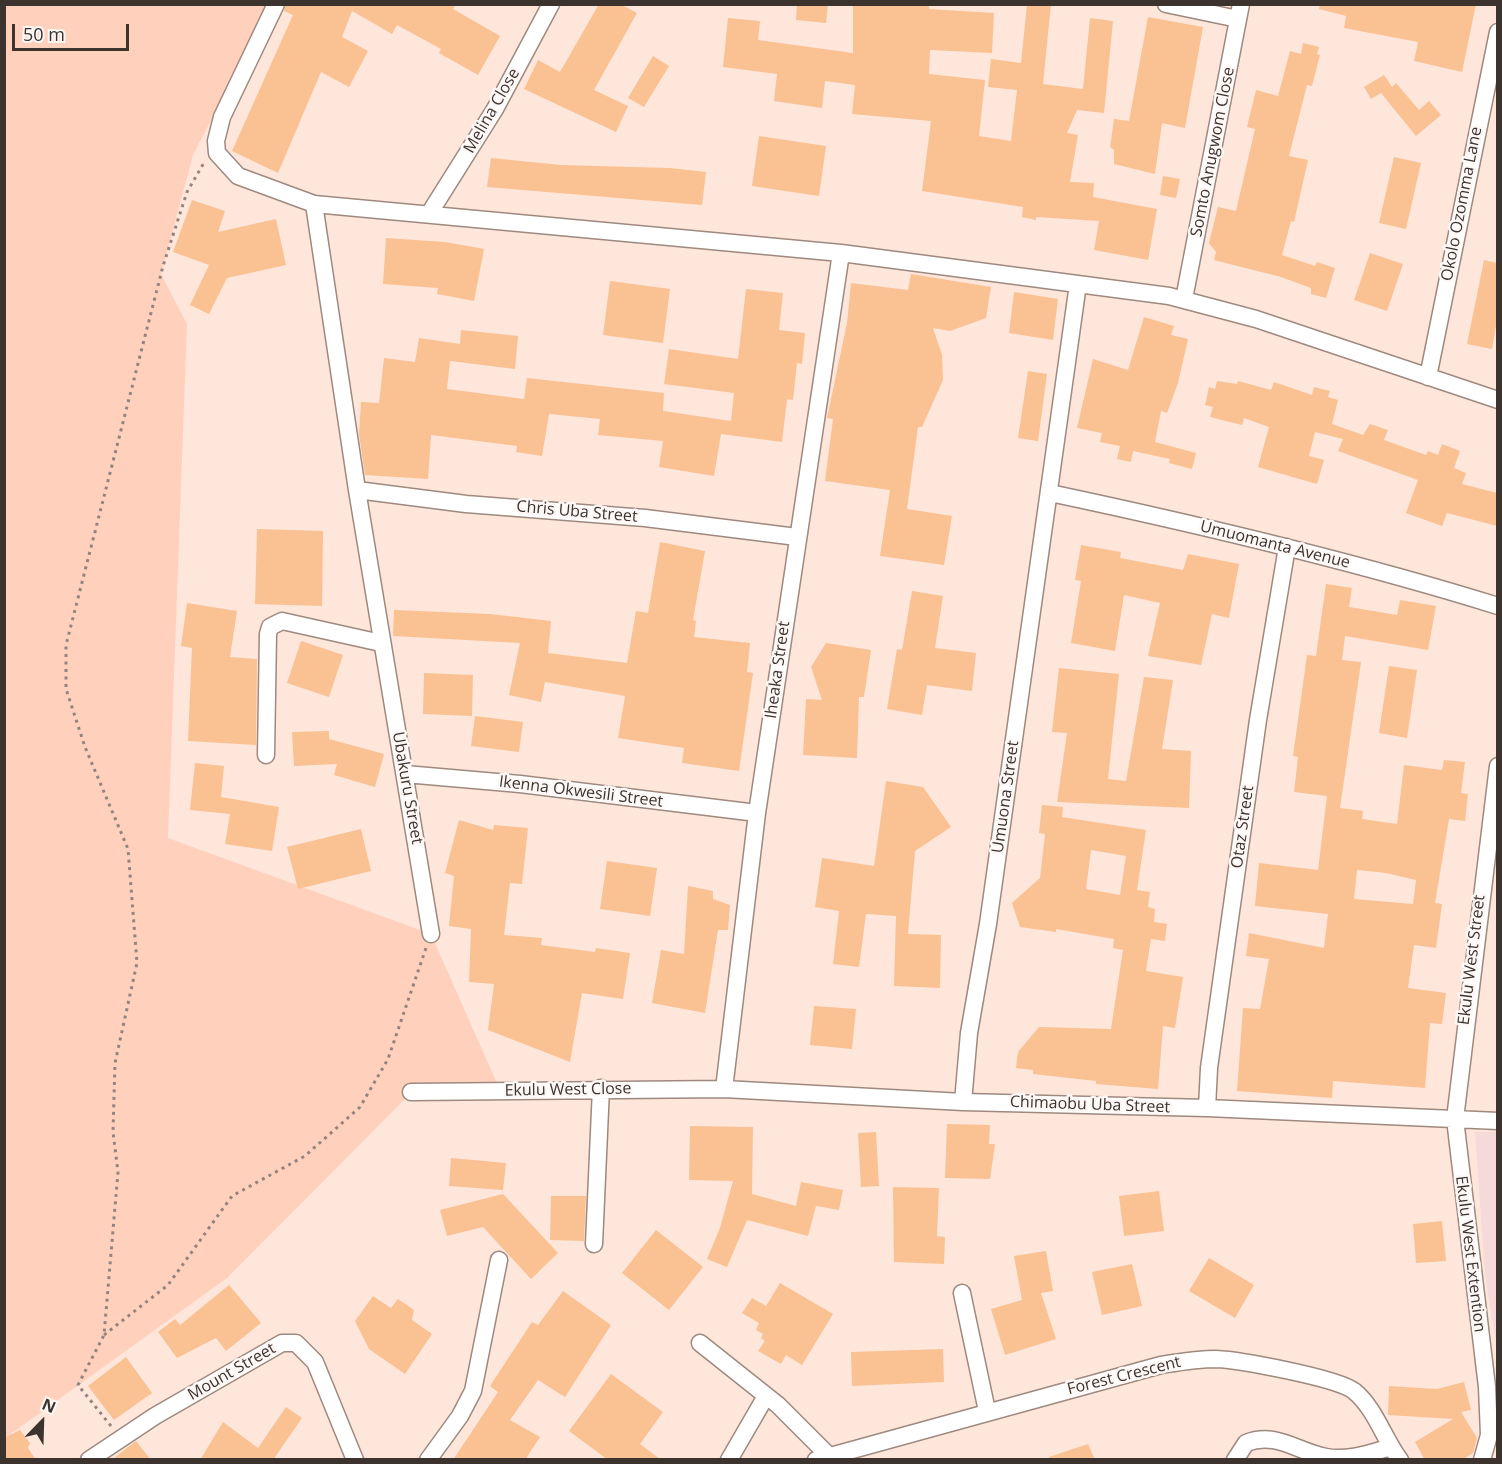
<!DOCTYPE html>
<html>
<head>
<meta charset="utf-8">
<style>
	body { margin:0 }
	#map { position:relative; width:1502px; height:1464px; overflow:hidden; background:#fee6db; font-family:"Open Sans",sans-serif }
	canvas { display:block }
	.frame { position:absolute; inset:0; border:6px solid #3c332f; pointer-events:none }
	.north { position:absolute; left:12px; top:1392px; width:60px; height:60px; -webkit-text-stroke:4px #fdf8f6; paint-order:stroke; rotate:23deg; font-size:16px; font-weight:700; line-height:24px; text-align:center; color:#3c332f }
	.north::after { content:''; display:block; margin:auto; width:21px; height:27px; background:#3c332f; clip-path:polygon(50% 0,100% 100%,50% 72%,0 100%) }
	.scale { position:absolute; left:12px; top:24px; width:117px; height:27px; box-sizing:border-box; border:3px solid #3c332f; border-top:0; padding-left:8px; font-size:18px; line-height:21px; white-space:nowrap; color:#3c332f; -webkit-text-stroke:4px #fdf8f6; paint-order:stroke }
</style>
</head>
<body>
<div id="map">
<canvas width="1502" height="1464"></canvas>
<div class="frame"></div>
<div class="north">N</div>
<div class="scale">50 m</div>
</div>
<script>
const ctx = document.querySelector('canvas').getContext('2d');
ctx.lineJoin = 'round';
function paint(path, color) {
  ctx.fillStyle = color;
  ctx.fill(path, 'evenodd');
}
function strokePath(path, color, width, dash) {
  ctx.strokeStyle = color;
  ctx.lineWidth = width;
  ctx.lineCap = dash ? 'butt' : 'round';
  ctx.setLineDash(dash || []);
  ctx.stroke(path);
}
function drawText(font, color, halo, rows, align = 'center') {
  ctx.font = font + ' "Open Sans",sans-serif';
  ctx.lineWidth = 5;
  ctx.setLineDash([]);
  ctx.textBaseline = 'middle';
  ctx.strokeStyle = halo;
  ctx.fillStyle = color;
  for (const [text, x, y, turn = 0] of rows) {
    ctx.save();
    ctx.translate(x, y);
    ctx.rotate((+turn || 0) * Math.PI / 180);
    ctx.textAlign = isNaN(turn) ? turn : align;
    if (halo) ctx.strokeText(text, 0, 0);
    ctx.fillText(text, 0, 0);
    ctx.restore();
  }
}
paint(new Path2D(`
	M1475,1132H1497V1349L1485,1275Z`), '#f5dad9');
paint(new Path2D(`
	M5,5H271L193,155L161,274L187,324L168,838L431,934L500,1090L411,1093L227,1278L5,1438Z`), '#ffd1bc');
paint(new Path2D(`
	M286,4H456L453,9L500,36L478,75L439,53L441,49L397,25L392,34L352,11L342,37L368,51L349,87L321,72L278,173L232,151L293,15L284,11Z
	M599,4H620L637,13L594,90L628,106L616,132L524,89L538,60L560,72Z
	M797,4H828L826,23L796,20Z
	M853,4H929V9L994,13L992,53L930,50L929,74L985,80L979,136L1011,141L1017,90L988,87L991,59L1021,63L1027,4H1051L1043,84L1083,89L1090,18L1113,21L1104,113L1077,110L1067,133L1078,135L1070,182L1094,183L1093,197L1157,209L1148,260L1094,250L1099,221L1036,217V220L1022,217L1023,207L922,191L931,121L852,114L855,85L825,81L822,108L774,101L777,74L723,67L728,18L760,21L758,40L853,53Z
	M1320,4H1476L1462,72L1414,61L1418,42L1344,28L1346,16L1319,9Z
	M1148,17L1203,27L1185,128L1162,123L1155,174L1114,164V150L1110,147L1114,119L1129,121Z
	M1303,43L1319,47L1317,54L1320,55L1312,86L1307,85L1289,156L1308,160L1294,222L1291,221L1282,255L1315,266L1317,262L1335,268L1326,298L1311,294V288L1281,277L1214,260L1216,252L1209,243L1218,207L1236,211L1255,129L1247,127L1256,90L1278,96L1290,51L1301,54Z
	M653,56L669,66L644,107L628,98Z
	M1384,75L1392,87L1396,83L1419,110L1429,101L1441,115L1416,136L1381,93L1371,99L1364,87Z
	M759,136L826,146L819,196L752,186Z
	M1394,157L1421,163L1406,229L1379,223Z
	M491,158L561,165L670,168L706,172L702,205L487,187Z
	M1163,176L1180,179L1176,198L1160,195Z
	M192,200L225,211L218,232L276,219L286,265L227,278L209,314L190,305L209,265L173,252Z
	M386,238L445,242L484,249L474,301L437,294L438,288L383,284Z
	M1370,253L1403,264L1387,311L1354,300Z
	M1484,260L1497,263V320L1492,349L1467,344Z
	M911,274L991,287L986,318L950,331L933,328L942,355L943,380L922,427H918L907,509L952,516L944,565L880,556L890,490L825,481L833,419L827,418L847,323L851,283L908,290Z
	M610,281L670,289L663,343L603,335Z
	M746,289L783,293L779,330L805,333L802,364L797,363L793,400L787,399L782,442L721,434L714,476L659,467L663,441L598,435L600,419L549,414L542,456L516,452L517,446L431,435L428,479L365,475L359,434L361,402L379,403L384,358L415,362L419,338L460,344L461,330L518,336L515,369L450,361L447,389L524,399L527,378L664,393L663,411L731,421L734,393L664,384L669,349L738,359Z
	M1014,292L1058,299L1053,340L1009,333Z
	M1144,317L1174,326L1171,335L1188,339L1178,383L1167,413L1161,411L1155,442L1196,453L1192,469L1169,463L1170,459L1133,451L1131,462L1117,459L1120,446L1100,442L1102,433L1077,428L1093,359L1128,370Z
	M1028,371L1047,374L1038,441L1018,438Z
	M1217,381L1237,384L1238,381L1271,390L1274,382L1312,395L1314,387L1330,391L1328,397L1338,400L1332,424L1363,435L1370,424L1388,430L1384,440L1426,455L1428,451L1438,455L1442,444L1460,451L1454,468L1466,473L1462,484L1497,493V526L1447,513L1442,526L1406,513L1418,480L1338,451L1343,439L1315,432L1309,456L1324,460L1317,484L1258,467L1269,427L1244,418L1242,425L1210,417L1213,407L1205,405L1209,387L1215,389Z
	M257,529L323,531L322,606L255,604Z
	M660,542L705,551L693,620L696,621L694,637L750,643L747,672L753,673L739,771L682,763L684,748L618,738L625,696L545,682L541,702L509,695L520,643L393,636L394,610L490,614L551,621L548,653L627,663L636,611L648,613Z
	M1081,545L1121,552L1120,558L1183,570L1188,554L1239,564L1229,618L1212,614L1201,665L1148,656L1160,603L1124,595L1115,651L1071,643L1081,581L1075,580Z
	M1326,584L1352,588L1349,607L1397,615L1400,600L1436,606L1428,650L1345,636L1342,660L1361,662L1340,808L1363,811L1362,819L1397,824L1404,765L1442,770L1444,760L1465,762L1461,793L1468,794L1465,821L1449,819L1435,903L1442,904L1436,948L1414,945L1408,988L1446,993L1442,1024L1430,1023L1425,1088L1333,1081L1332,1098L1237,1091L1243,1008L1260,1009L1269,959L1246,956L1249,933L1324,948L1328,914L1255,906L1259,863L1318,870L1327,796L1294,792L1298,757L1293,756L1307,655L1316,656ZM1357,870L1386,873L1416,880L1413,904L1354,899Z
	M912,591L943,596L935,648L976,653L972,691L927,685L922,715L887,709L897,649L902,650Z
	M187,603L237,611L230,657L257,659L256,745L188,741L192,648L181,646Z
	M301,641L343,655L329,697L287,683Z
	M826,643L871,650L864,697H859L857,758L803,755L806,699L822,700L811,667Z
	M1389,666L1417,670L1407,738L1379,733Z
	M1059,668L1119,674L1108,779L1126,781L1144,677L1173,680L1162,749L1191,751L1189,808L1057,802L1067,733L1052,732Z
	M424,673L473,675L472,716L423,714Z
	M475,716L523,722L519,752L471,746Z
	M329,731V739L384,754L375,787L334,775L337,764L294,766L292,732Z
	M195,763L224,766L221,797L279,807L272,851L225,844L230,814L190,810Z
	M886,781L923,787L951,827L915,851L908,934L941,935L940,988L894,986L896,916L866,914L859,967L833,964L839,911L815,907L822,858L874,866Z
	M1042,805L1063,807L1062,817L1146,830L1137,890L1150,892L1148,907L1155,909L1154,922L1167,924L1165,941L1151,939L1146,971L1183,977L1175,1028L1163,1026L1158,1089L1096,1084V1081L1033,1074V1070L1016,1068L1018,1052L1039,1027L1111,1029L1123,950L1113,948L1114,939L1056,929V932L1020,927L1012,903L1040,878L1045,834L1039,833ZM1091,850L1126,856L1120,895L1086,889Z
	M459,820L493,830L494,825L528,828L522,884L510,883L504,935L542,938L541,945L595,952L596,948L630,953L623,999L582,993L570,1062L488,1030L494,984L469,982L471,929L449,926L454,876L445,873Z
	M361,829L371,871L298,889L287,847Z
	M607,861L657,868L650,916L600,909Z
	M688,886L713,891V899L730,905L728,930H718L705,1013L652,1003L661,950L684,954Z
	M814,1006L856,1009L852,1049L810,1045Z
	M947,1124L990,1125L989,1144H995L990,1179L945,1178Z
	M690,1126L753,1127L752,1194L796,1206L801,1182L843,1190L839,1210L816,1206L808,1236L747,1220L727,1267L707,1259L720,1228L733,1181L689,1180Z
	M876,1132L879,1186L861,1187L858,1133Z
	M451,1158L506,1163L503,1190L449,1186Z
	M893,1187L939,1188L937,1236L945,1237L944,1264L894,1262Z
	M1159,1191L1164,1231L1124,1236L1119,1196Z
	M503,1194L558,1253L531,1279L483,1227L447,1236L440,1210Z
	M551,1196H586L584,1241L550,1240Z
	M1442,1221L1446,1261L1416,1263L1413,1224Z
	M656,1230L703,1267L669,1310L622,1273Z
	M1046,1251L1053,1291L1041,1293L1056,1339L1005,1355L991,1309L1022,1300L1014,1256Z
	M1209,1258L1254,1285L1235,1318L1189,1291Z
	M1132,1264L1142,1306L1102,1315L1092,1272Z
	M780,1283L833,1314L802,1365L786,1355L781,1364L758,1351L765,1341L761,1338L763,1334L756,1330L759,1323L742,1313L752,1298L766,1306Z
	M229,1285L261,1323L226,1351L216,1338L177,1358L158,1332L175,1319L180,1325Z
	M563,1291L611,1325L565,1397L538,1380L510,1420L540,1437L525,1460H453L498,1392L490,1386L532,1322L538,1325Z
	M373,1296L391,1308L398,1299L414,1310L412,1320L432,1334L405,1374L369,1349L355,1321Z
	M943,1349L944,1382L852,1386L851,1352Z
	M126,1357L152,1393L114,1420L88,1386Z
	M611,1374L663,1412L640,1444L661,1460H608L569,1431Z
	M1464,1382L1471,1410L1461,1412L1477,1438L1473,1453L1462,1460H1425L1415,1442L1453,1419L1388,1415L1389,1386L1437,1389Z
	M286,1407L302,1418L273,1460H200L223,1422L258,1448Z
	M20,1430L30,1443L28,1448L36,1460H4V1438Z
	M136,1441L151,1460H112L128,1447Z
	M1088,1444L1095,1460H1050L1049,1457Z`), '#fac193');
const minor = new Path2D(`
	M276,4L222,117L216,141L217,153L238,176L314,204L841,253L1169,296L1256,319L1498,400
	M1166,4L1238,19
	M314,204L357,490L431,934
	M429,214L495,109L551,4
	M1184,299L1241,4
	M1428,377L1498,32
	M357,490L466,504L645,518L797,537
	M1050,493C1201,525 1350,560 1498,606
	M266,755L268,634L270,627L282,621L381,643
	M405,774L520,784L757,813
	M724,1089L757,813L841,253
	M411,1092L724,1089L963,1102L1207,1108L1498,1121
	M963,1102L969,1033L988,924L1078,284
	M1207,1108L1209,1068L1258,720L1287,547
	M594,1244L601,1088
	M962,1293L987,1411
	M700,1343L778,1405L829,1456
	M89,1460L155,1416L282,1343H296L315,1362L355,1460
	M428,1460L460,1416L473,1391L499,1260
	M729,1460L766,1396
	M816,1460L1161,1365C1180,1362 1197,1359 1216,1359C1240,1360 1337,1378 1354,1391C1375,1408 1384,1439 1400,1460
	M1235,1460L1246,1443C1276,1431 1298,1452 1326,1457C1348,1461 1370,1453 1391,1447
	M1482,1460L1489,1435L1487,1387L1455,1119L1498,766`);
strokePath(minor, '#9e897f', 19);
strokePath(new Path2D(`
	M104,1335L168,1285L232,1196L305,1156L360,1107L388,1059L426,948
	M111,1426L78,1385L104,1335L118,1172L113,1132L115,1063L137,963L128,849L85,747L66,689V645L163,266L187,192L205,161`), '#94847d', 3, [3, 4.5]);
strokePath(minor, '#fff', 16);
drawText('16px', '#3c332f', '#fdf8f6', [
	["Melina Close",492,111,-60],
	["Somto Anugwom Close",1213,152,-79],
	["Okolo Ozomma Lane",1462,204,-79],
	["Chris Uba Street",577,512,5],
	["Umuomanta Avenue",1275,545,14],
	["Iheaka Street",778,670,-82],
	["Ubakuru Street",407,788,80],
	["Ikenna Okwesili Street",581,792,7],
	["Umuona Street",1006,797,-82],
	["Otaz Street",1243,827,-82],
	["Ekulu West Street",1472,960,-83],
	["Ekulu West Close",568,1090,-1],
	["Chimaobu Uba Street",1090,1105,2],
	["Ekulu West Extention",1470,1254,83],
	["Mount Street",232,1372,-30],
	["Forest Crescent",1124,1376,-14]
]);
</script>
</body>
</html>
